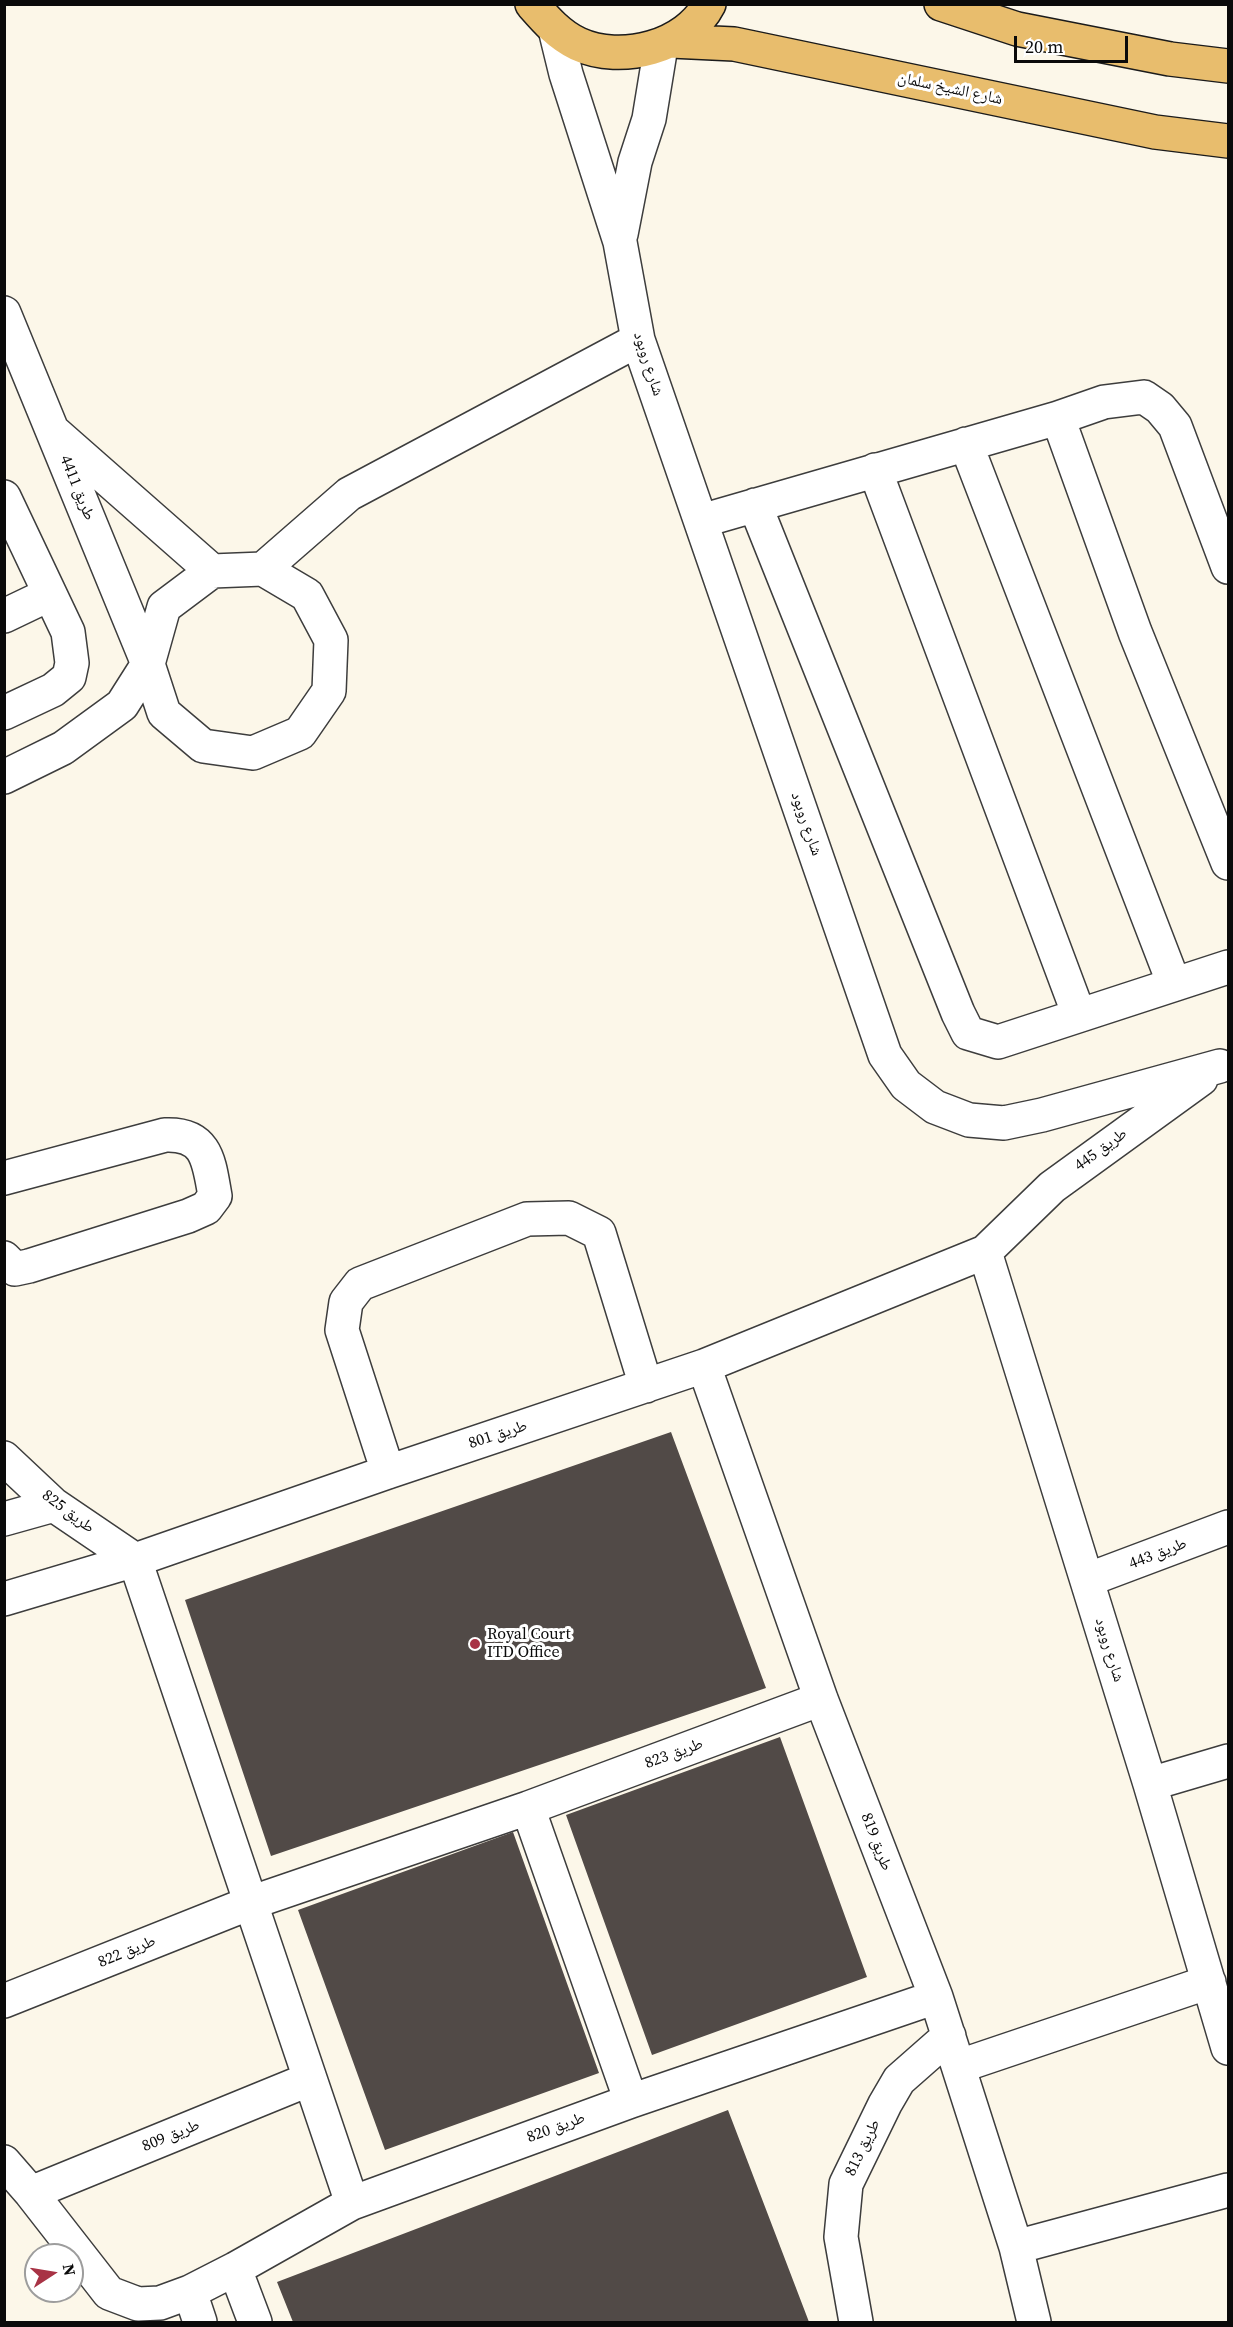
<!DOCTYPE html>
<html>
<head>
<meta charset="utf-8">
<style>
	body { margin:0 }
	#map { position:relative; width:1233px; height:2327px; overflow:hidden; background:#fcf7e9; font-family:"Source Serif 4",serif }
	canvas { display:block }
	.frame { position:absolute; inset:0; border:6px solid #0a0a0a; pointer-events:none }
	.north { position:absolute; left:24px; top:2243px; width:60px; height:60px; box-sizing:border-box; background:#fff; border:2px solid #9d9d9d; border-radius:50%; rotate:78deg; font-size:16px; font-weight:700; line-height:24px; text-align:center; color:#0a0a0a }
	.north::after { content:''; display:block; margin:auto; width:21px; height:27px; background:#a83345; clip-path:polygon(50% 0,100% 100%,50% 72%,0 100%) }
	.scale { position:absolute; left:1014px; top:36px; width:114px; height:27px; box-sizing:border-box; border:3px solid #0a0a0a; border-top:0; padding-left:8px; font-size:18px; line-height:21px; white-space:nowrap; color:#0a0a0a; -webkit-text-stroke:4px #fff; paint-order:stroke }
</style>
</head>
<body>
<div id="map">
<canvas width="1233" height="2327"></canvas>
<div class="frame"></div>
<div class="north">N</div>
<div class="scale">20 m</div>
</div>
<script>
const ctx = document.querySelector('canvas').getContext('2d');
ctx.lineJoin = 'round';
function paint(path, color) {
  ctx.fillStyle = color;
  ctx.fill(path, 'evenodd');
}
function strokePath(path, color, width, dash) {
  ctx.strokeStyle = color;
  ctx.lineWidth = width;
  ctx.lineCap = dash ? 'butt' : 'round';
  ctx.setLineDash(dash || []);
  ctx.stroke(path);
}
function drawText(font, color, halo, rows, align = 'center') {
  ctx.font = font + ' "Source Serif 4","Noto Naskh Arabic",serif';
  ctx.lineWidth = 6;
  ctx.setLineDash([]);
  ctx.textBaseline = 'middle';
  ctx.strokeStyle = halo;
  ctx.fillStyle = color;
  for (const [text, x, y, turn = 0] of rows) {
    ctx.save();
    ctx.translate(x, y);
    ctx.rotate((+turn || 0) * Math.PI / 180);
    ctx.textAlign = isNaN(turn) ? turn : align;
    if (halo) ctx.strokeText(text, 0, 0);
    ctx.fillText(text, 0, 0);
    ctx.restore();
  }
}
paint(new Path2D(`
	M671,1432L766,1688L271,1856L185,1600Z
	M780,1737L867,1977L652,2055L566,1815Z
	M513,1832L599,2073L385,2150L298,1910Z
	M728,2110L809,2322H293L277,2282Z`), '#514a47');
const minor = new Path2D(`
	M555,29L566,74L620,242L638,340L885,1055L906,1085L935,1107L969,1120L1004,1123L1042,1115L1220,1066
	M621,234L635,162L649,119L661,46
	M4,313L148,664L122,705L63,748L4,777
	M1058,418L1135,632L1228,863
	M54,432L212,571L263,569L307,595L331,640L329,691L300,733L253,753L203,746L164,713L148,664L164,607L212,571
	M966,444L1174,984
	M875,470L1079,1015
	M4,497L68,632L72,663L69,677L53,690L4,713
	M755,505L958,1013L968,1033L998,1042L1228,967
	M701,521L1058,418L1104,402L1144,397L1160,408L1175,426L1228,567
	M263,569L349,494L638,340
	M4,616L50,594
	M4,1178L165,1135C208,1133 209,1163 215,1196L206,1208L188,1216L29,1266L15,1269L4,1258
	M985,1252L1150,1784L1228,2048
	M704,1366L821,1699L936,1997L1016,2247L1034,2322
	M4,1458L54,1505L135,1560L352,2203
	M388,1472L342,1330L346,1302L360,1284L527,1219L569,1218L599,1233L646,1386
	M4,1519L54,1505
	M1087,1580L1228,1527
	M4,1599L135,1560L388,1472L704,1366L985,1252L1052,1187L1201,1079
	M1150,1784L1228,1761
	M528,1808L631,2101
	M4,2001L250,1903L528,1808L821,1699
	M960,2066L1209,1982
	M4,2162L31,2193L109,2293L138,2304L160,2303L190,2292L235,2269L352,2203L631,2101L936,1997
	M31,2193L310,2079
	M1016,2247L1228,2190
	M235,2269L255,2322
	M190,2292L200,2322
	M856,2322L841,2237L846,2184L885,2104L899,2080L949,2036`);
const major = new Path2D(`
	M532,4C546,20 559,35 578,44C621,64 687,47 709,4
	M941,4L1017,29L1170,59L1228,66
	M671,41L734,44L1155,132L1228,141`);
strokePath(minor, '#3d3d3d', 36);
strokePath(major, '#1b1b1b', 36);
strokePath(minor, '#fff', 33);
strokePath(major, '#e8bd6d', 33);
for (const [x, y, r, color] of [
	[475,1644,6,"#a83345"]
]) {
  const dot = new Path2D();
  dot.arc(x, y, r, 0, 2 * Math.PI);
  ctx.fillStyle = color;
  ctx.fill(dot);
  strokePath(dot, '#fff', 2);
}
drawText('16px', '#0a0a0a', '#fff', [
	["شارع الشيخ سلمان",950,89,12],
	["شارع روبود",648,364,72],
	["طريق 4411",77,488,68],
	["شارع روبود",806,824,71],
	["طريق 445",1101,1150,-36],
	["طريق 801",498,1435,-18],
	["طريق 825",68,1512,37],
	["طريق 443",1158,1554,-21],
	["شارع روبود",1109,1650,73],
	["طريق 823",674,1754,-20],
	["طريق 819",876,1842,69],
	["طريق 822",127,1952,-22],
	["طريق 820",556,2128,-20],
	["طريق 809",171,2136,-22],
	["طريق 813",863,2148,-64]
]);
drawText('16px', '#0a0a0a', '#fff', [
	["Royal Court",487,1635],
	["ITD Office",487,1653]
], 'left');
</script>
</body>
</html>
